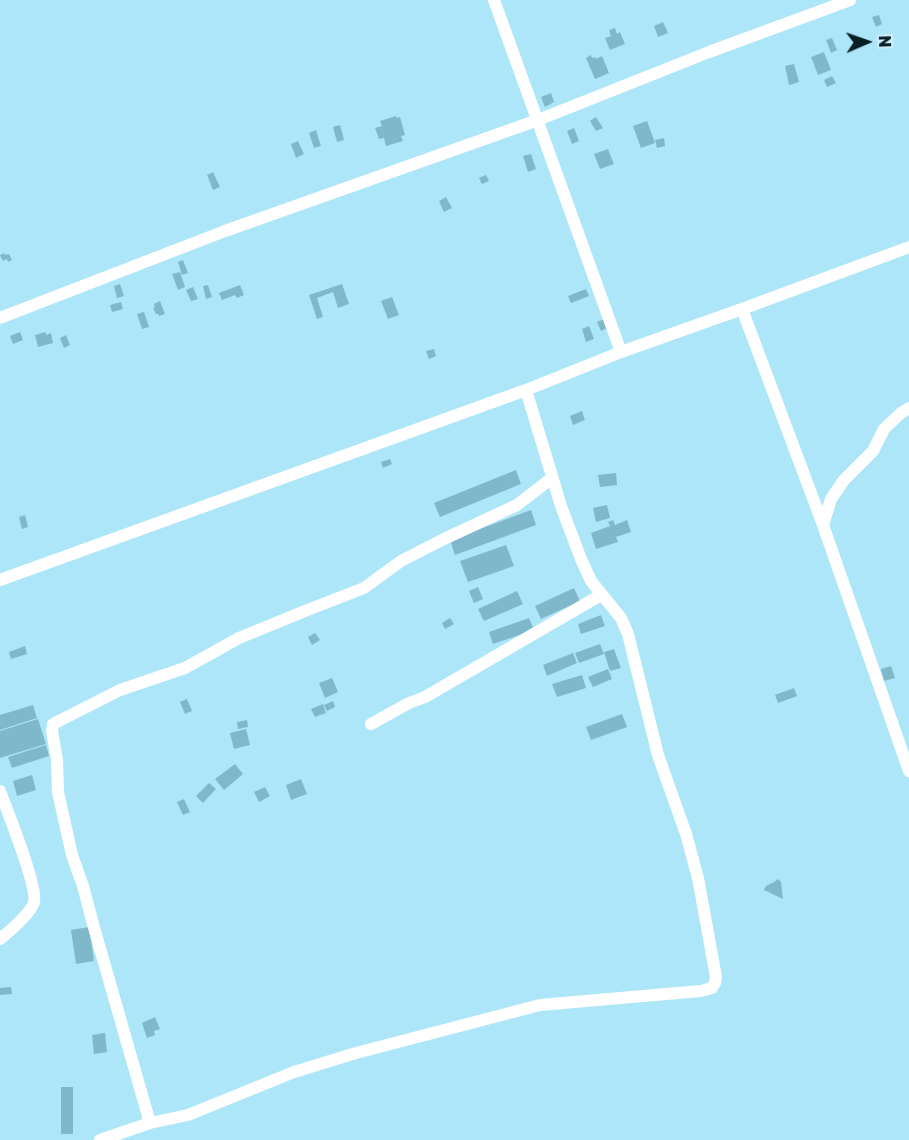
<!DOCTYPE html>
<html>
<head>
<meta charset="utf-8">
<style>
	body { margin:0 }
	#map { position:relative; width:909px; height:1140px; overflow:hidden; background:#ade6f9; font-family:"Golos Text",sans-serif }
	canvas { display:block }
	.north { position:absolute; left:837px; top:12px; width:60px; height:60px; -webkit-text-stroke:4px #ceeffb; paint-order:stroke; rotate:88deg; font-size:16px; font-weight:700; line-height:24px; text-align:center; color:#071f26 }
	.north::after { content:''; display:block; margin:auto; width:21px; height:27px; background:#071f26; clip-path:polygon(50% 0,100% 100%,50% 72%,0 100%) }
</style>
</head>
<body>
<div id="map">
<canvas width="909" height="1140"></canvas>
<div class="north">N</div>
</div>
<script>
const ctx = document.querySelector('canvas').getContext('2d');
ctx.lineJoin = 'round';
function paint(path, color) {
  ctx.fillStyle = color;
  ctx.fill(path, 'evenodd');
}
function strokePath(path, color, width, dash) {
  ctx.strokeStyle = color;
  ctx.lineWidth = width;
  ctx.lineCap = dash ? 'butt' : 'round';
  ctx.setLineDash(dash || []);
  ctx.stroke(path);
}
paint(new Path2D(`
	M879,15L882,24L876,27L872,17Z
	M663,22L668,33L658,37L654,26Z
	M615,28L617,34L620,32L625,44L610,50L605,38L611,36L609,30Z
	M832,38L837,50L831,53L826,40Z
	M824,52L831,70L818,75L811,57Z
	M591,55L592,58L595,57L596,59L602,56L609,73L595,79L586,58Z
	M794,64L799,82L789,85L785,66Z
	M832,76L836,83L827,87L824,80Z
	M551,93L554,102L545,107L541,97Z
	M396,116L397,118L400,117L405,135L401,136L403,141L386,146L384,138L379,139L375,128L382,126L380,121Z
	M596,117L603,128L596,131L590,121Z
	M647,121L655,143L641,148L633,126Z
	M340,125L344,140L337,142L333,127Z
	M574,128L579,141L572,144L567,131Z
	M316,130L321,146L314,148L309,133Z
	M664,138L665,146L657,148L655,140Z
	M298,141L304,154L296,158L291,144Z
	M608,149L614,164L600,169L594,154Z
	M531,154L536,169L528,172L523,156Z
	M213,172L220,187L213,190L207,175Z
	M486,175L489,181L482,184L479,178Z
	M446,197L452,208L444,212L439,201Z
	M4,253L5,255L9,254L12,260L8,262L7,259L3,261L0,255Z
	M183,260L188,273L182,275L178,262Z
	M180,272L185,287L178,290L172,274Z
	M120,284L124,296L117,298L114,286Z
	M342,284L349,304L338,308L333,292L317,298L323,317L317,319L309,295Z
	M208,285L212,297L206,299L203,286Z
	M240,285L244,295L237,298L235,295L222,300L219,293Z
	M193,287L198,299L191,301L186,290Z
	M586,289L589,296L571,303L568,296Z
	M392,297L399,315L388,319L381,301Z
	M160,301L165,314L159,316L158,314H156L153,308L155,307L154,304Z
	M121,302L123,309L112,312L110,305Z
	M144,312L149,327L142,329L137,314Z
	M604,319L607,328L601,331L597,322Z
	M589,326L594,339L586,342L582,329Z
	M20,332L23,340L13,344L10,336Z
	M46,332V335L51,333L53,343L38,347L35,335Z
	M66,335L70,345L64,348L60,338Z
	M434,349L436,356L429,359L426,351Z
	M582,411L585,420L573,425L570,416Z
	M390,459L392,464L383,468L381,462Z
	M516,470L521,484L440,517L434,503Z
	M616,473L617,485L600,487L598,475Z
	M607,505L610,518L596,522L593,508Z
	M531,510L536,525L455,555L450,540Z
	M25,515L28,527L22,529L19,517Z
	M613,520L615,525L627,520L631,532L616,537L618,542L596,549L591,533L610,526L608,522Z
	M506,545L514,566L468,582L460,561Z
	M478,587L483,599L474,603L469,591Z
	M574,588L580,601L541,619L535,606Z
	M517,591L523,604L484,621L478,609Z
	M601,615L605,626L581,634L578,624Z
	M450,618L454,624L445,629L442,623Z
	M529,618L534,630L493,644L489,632Z
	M315,633L320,640L312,645L308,637Z
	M600,644L604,654L579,663L575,653Z
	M25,646L27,654L11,659L9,652Z
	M614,649L621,668L610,671L604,652Z
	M573,653L577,663L547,676L543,665Z
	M891,666L895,678L884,681L881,669Z
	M608,669L612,679L593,687L588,677Z
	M582,675L586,688L557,697L552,684Z
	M332,678L338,692L325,698L319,683Z
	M794,688L797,696L778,703L775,695Z
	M187,699L192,711L185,714L180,702Z
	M333,701L335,707L327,711L324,705Z
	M323,704L326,713L315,717L311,709Z
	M33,705L37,718L0,730V715Z
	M622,714L627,727L591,740L586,727Z
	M38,719L46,744L0,758V731Z
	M247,720L248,727L238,729L237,722Z
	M246,729L250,745L234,749L230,733Z
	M46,745L49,756L12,768L8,757Z
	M235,764L243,774L224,790L215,779Z
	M32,775L36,790L17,796L13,781Z
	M301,779L307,794L291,800L286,785Z
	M209,783L216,789L203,803L196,796Z
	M265,787L270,796L259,802L254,792Z
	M184,799L190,812L183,815L177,802Z
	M778,879L781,882L783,899L764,890L766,886L774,882Z
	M89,927L94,961L76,964L71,930Z
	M11,987L12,994L0,995V988Z
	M155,1017L160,1029L154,1031L155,1035L147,1038L142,1023Z
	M105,1033L107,1052L94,1054L92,1035Z
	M61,1087H73V1134H61Z`), '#80b8cb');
strokePath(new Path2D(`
	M494,0L621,352
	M742,309L823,525L909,771
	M0,318L225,231L538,120L709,52L850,0
	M823,525L831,499L844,480L873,451L884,429L901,413L909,408
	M0,580L526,390L621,352L742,309L909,247
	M371,724L409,703L425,697L601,595
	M0,791C7,810 38,887 34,902C31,913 9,932 0,939
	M150,1123L93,924L83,886L72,855L58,792L57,760L52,731L53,724L120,690L185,668L239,638L305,611L364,588L401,561L444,539L517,505L552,478
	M100,1140L150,1123L188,1115L294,1072L356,1053L540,1005L701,991L712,988L715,983L716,977L698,878L686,834L658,755L628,634L621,618L591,581L581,559L561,506L526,390`), '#fff', 12);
</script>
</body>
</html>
